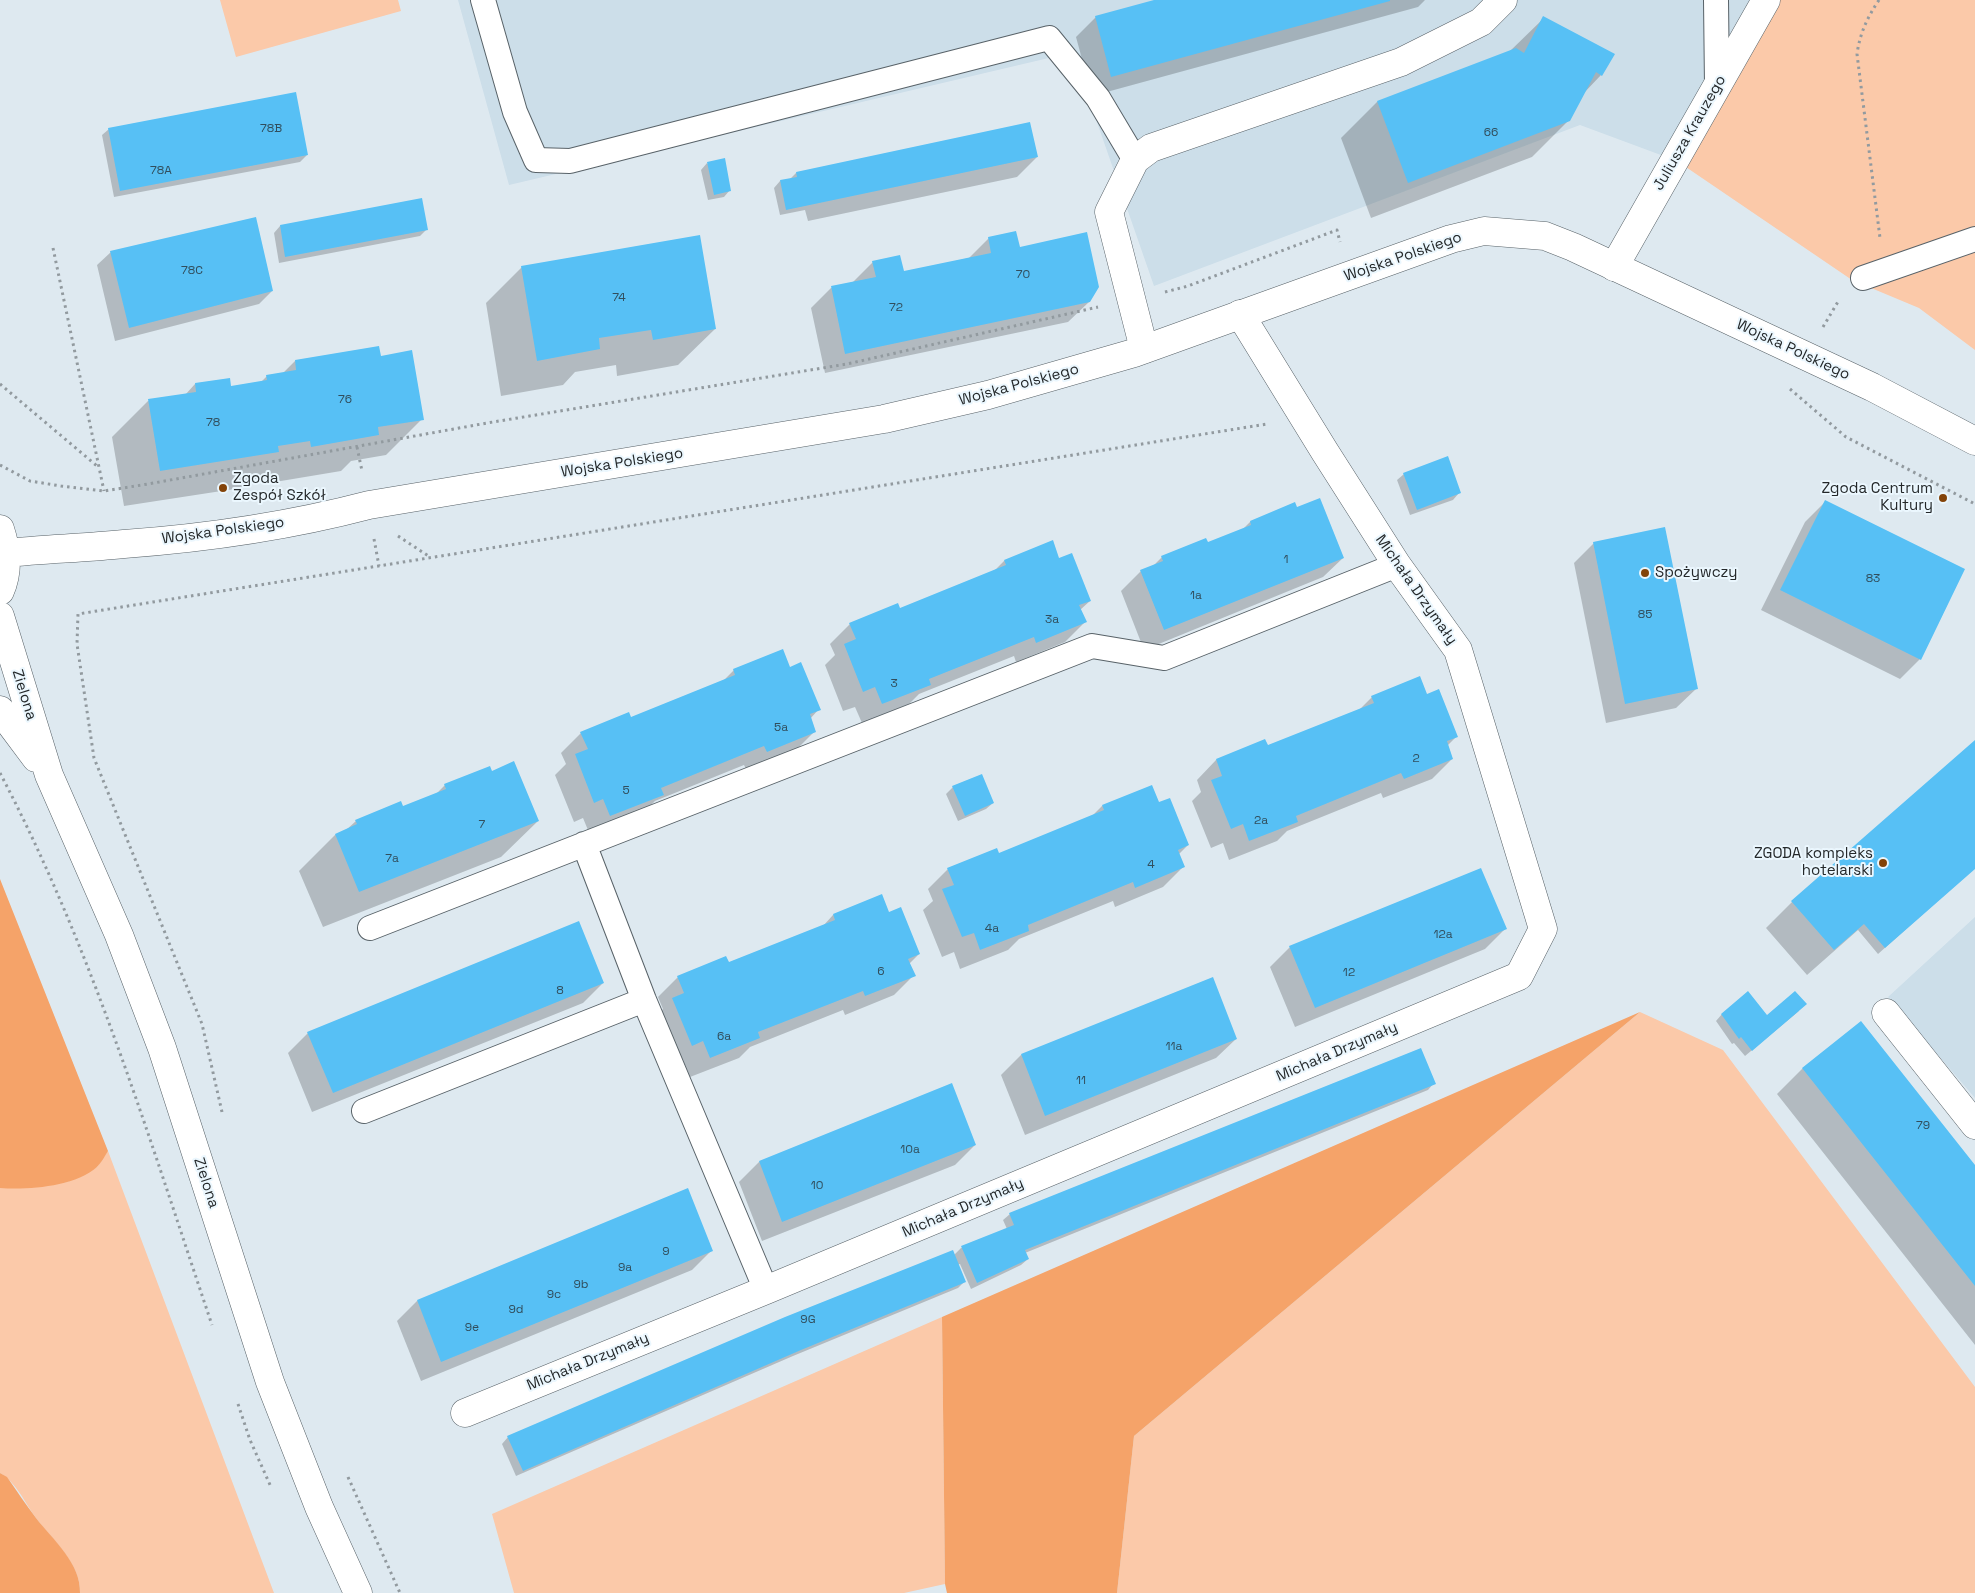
<!DOCTYPE html>
<html>
<head>
<meta charset="utf-8">
<style>
	body { margin:0 }
	canvas { display:block; background:#dee9f0 }
</style>
</head>
<body>
<canvas width="1975" height="1593"></canvas>
<script>
const ctx = document.querySelector('canvas').getContext('2d');
ctx.lineJoin = 'round';
function paint(path, color) {
  ctx.fillStyle = color;
  ctx.fill(path, 'evenodd');
}
function strokePath(path, color, width, dash) {
  ctx.strokeStyle = color;
  ctx.lineWidth = width;
  ctx.lineCap = dash ? 'butt' : 'round';
  ctx.setLineDash(dash || []);
  ctx.stroke(path);
}
function drawText(font, color, halo, rows, align = 'center') {
  ctx.font = font + ' "Space Grotesk",sans-serif';
  ctx.lineWidth = 4;
  ctx.setLineDash([]);
  ctx.textBaseline = 'middle';
  ctx.strokeStyle = halo;
  ctx.fillStyle = color;
  for (const [text, x, y, turn = 0] of rows) {
    ctx.save();
    ctx.translate(x, y);
    ctx.rotate((+turn || 0) * Math.PI / 180);
    ctx.textAlign = isNaN(turn) ? turn : align;
    if (halo) ctx.strokeText(text, 0, 0);
    ctx.fillText(text, 0, 0);
    ctx.restore();
  }
}
paint(new Path2D(`
	M458,0H1766L1677,161L1580,125L1154,286L1091,105L1053,57L509,185Z
	M1975,917V1098L1888,997Z`), '#ccdee9');
paint(new Path2D(`
	M220,0H398L401,11L236,57Z
	M1766,0H1975V350L1919,308L1852,280L1677,161Z
	M1640,1012L1723,1050L1975,1387V1593H1117L1134,1436Z
	M108,1151L274,1593H80C81,1563 52,1540 36,1518C25,1503 16,1482 0,1473V1188H23L67,1182L97,1167Z
	M942,1317L945,1584L904,1593H514L492,1514Z`), '#fbc9a9');
paint(new Path2D(`
	M0,879L108,1151C105,1156 101,1163 97,1167C74,1187 28,1190 0,1188Z
	M1640,1012L1134,1436L1117,1593H947L945,1584L942,1317Z
	M0,1473L7,1477C17,1491 26,1505 36,1518C53,1540 81,1563 80,1593H0Z`), '#f5a369');
paint(new Path2D(`
	M1159,0H1425L1418,7L1092,96L1076,37L1096,17Z
	M1544,18L1601,75L1582,95L1569,120L1532,157L1371,218L1341,138L1377,102L1508,53Z
	M1029,123L1037,157L1017,177L808,221L805,210L780,215L774,188L780,181L790,179L796,173Z
	M109,129L307,155L300,162L114,197L102,135Z
	M707,163L730,190L724,197L708,200L701,170Z
	M421,200L426,230L420,236L279,263L274,233L280,226Z
	M989,238L1019,248L1089,302L1068,322L825,373L811,308L831,288L853,282L873,262L903,273L969,258Z
	M111,252L272,291L259,304L115,341L97,265Z
	M522,267L715,329L678,365L617,376L616,365L575,372L563,385L501,396L486,303Z
	M380,357L422,419L386,455L351,461L341,471L275,482L274,476L249,480L241,488L124,506L112,437L148,401L185,395L195,384L230,388L261,382L267,376L282,374L295,361Z
	M1404,474L1459,493L1453,500L1410,515L1397,480Z
	M1825,502L1920,659L1900,679L1761,610L1805,522Z
	M1296,509L1343,558L1323,577L1144,650L1121,591L1141,571L1153,566L1162,557L1207,544L1242,530L1250,522Z
	M1052,542L1058,559L1090,601L1080,610L1085,622L1065,642L1016,662L1014,656L919,694L909,704L862,723L855,707L843,711L825,665L835,655L830,644L850,624L900,610L994,571L1004,561Z
	M1594,543L1696,689L1676,708L1606,723L1574,563Z
	M790,668L819,709L810,719L815,731L795,751L747,771L744,765L655,801L642,814L590,835L583,818L574,822L555,775L566,764L561,753L581,733L631,719L722,682L734,670Z
	M1420,678L1426,695L1456,737L1447,746L1452,759L1432,779L1383,798L1381,793L1287,831L1277,841L1229,860L1223,843L1211,848L1192,801L1201,792L1197,780L1216,760L1267,747L1359,710L1372,697Z
	M1975,741V868L1878,954L1858,930L1807,975L1766,928L1792,902Z
	M491,773L538,821L501,857L323,927L299,871L335,835L346,830L356,821L403,808L435,795L445,785Z
	M953,787L993,803L986,809L958,821L946,794Z
	M1151,787L1158,804L1188,845L1178,855L1183,867L1163,887L1115,907L1113,901L1019,939L1008,950L960,969L954,952L942,957L923,910L933,901L928,889L948,869L999,854L1091,817L1102,806Z
	M888,913L919,954L909,964L914,975L894,995L845,1015L843,1010L750,1047L739,1058L690,1077L683,1060L672,1065L653,1019L663,1009L658,997L678,977L728,963L823,926L833,915Z
	M1505,929L1485,949L1295,1027L1270,967L1290,947Z
	M1212,979L1236,1039L1216,1058L1025,1135L1001,1075L1021,1055Z
	M603,983L583,1003L312,1112L288,1053L308,1033Z
	M1799,1011L1745,1056L1734,1043L1732,1044L1716,1021L1722,1014L1767,1016Z
	M1803,1068L1975,1167V1345L1777,1094Z
	M1434,1083L1428,1090L1025,1253L1028,1259L1021,1265L971,1289L960,1264L957,1265L964,1282L958,1288L793,1356L516,1476L502,1444L508,1437L954,1255L961,1248L1007,1229L1003,1220L1010,1214Z
	M975,1145L955,1165L762,1241L739,1182L759,1162Z
	M712,1250L692,1270L421,1381L397,1321L417,1301Z`), '#0003');
paint(new Path2D(`
	M1154,0H1390V1L1111,77L1095,16Z
	M1543,16L1615,54L1602,76L1596,72L1570,121L1408,183L1377,101L1516,48L1524,53Z
	M296,92L308,155L120,191L108,128Z
	M1030,122L1038,157L786,210L780,180L797,177L796,172Z
	M725,158L731,191L714,195L707,162Z
	M422,198L428,230L285,257L280,225Z
	M256,217L273,291L129,328L110,251Z
	M1016,231L1020,247L1087,232L1099,287L1090,302L845,354L831,286L876,277L872,261L900,255L904,271L991,253L988,237Z
	M700,235L716,329L653,340L651,330L599,338L600,349L537,361L521,266Z
	M379,346L381,356L412,350L424,420L378,427L379,435L311,447L310,441L278,446L279,452L160,471L148,399L196,392L195,383L230,378L231,386L267,380L266,375L296,370L295,360Z
	M1448,456L1461,493L1417,510L1403,473Z
	M1320,498L1344,558L1164,630L1140,570L1163,561L1161,556L1206,538L1208,542L1251,525L1250,521L1295,502L1297,507Z
	M1825,500L1965,569L1921,660L1780,590Z
	M1665,527L1698,689L1625,704L1593,542Z
	M1053,540L1059,558L1072,553L1091,601L1079,605L1087,622L1036,643L1034,637L929,679L931,685L882,704L875,687L863,692L844,644L856,639L849,623L898,603L900,608L1006,565L1004,560Z
	M783,649L790,667L801,662L821,710L810,714L816,732L767,752L764,746L661,788L664,795L610,816L603,799L594,803L575,754L588,749L580,732L629,712L631,717L735,675L733,669Z
	M1420,676L1427,694L1439,689L1458,737L1447,741L1453,759L1404,779L1401,773L1296,816L1298,822L1249,841L1243,824L1231,829L1211,780L1222,776L1216,759L1265,739L1268,745L1374,703L1371,696Z
	M1975,740V869L1885,948L1864,924L1834,950L1791,901Z
	M514,761L539,821L359,892L335,834L357,824L355,820L401,801L403,806L446,789L444,784L490,766L492,771Z
	M982,774L994,803L965,816L952,786Z
	M1152,785L1159,802L1170,798L1189,845L1178,850L1185,867L1135,888L1133,882L1028,925L1029,931L980,950L974,933L962,937L942,889L954,885L947,868L997,848L999,853L1104,810L1102,805Z
	M1481,868L1507,929L1315,1008L1289,946Z
	M882,894L889,912L901,907L920,954L908,959L916,976L865,996L863,991L758,1032L760,1038L710,1058L703,1041L692,1046L672,998L684,993L677,976L726,956L729,962L835,920L833,914Z
	M579,921L604,983L333,1093L307,1032Z
	M1213,977L1237,1039L1045,1116L1021,1054Z
	M1748,991L1767,1015L1795,991L1807,1004L1752,1051L1741,1037L1739,1039L1721,1014Z
	M1861,1021L1975,1165V1286L1802,1068Z
	M1421,1048L1436,1084L1025,1250L1029,1259L977,1283L961,1246L1014,1225L1009,1213Z
	M952,1083L976,1145L782,1222L759,1161Z
	M688,1188L713,1251L441,1362L417,1300Z
	M953,1250L966,1282L801,1350L523,1471L507,1436L785,1317Z`), '#57c0f5');
const service = new Path2D(`
	M483,0L515,112L536,160L570,161L1049,38L1098,98L1135,160
	M1716,0L1717,86
	M1863,278L1975,239
	M584,844L644,1000L766,1290
	M370,928L1092,646L1164,658L1397,565
	M364,1111L644,1000`);
const minor = new Path2D(`
	M1614,267L1766,0
	M1144,349L1109,212L1135,160L1151,148L1401,62L1481,22L1503,0
	M0,616L49,775L119,935L162,1048L270,1382L319,1507L358,1593
	M0,710L36,758
	M1886,1013L1975,1125
	M465,1413L766,1290L1519,976L1543,929L1458,650L1397,565L1325,452L1240,314`);
const tertiary = new Path2D(`
	M0,529C7,550 9,571 0,591
	M6,553C45,549 85,548 124,544C206,538 289,526 369,505L884,419L988,395L1134,353L1451,239L1484,231L1545,236L1573,247L1872,387L1975,441`);
strokePath(service, '#586268', 26);
strokePath(minor, '#586268', 29);
strokePath(tertiary, '#586268', 29);
strokePath(new Path2D(`
	M1879,0C1867,18 1860,33 1857,54L1880,238
	M53,248L104,491
	M1165,292L1188,286L1337,230L1340,242
	M1823,327L1839,300
	M0,384L97,466
	M1790,389L1846,437L1975,504
	M357,447L362,471
	M0,465L30,481L61,486L104,491L148,484L487,423L847,364L1098,307
	M398,536L430,557
	M374,539L379,566
	M0,773C92,948 149,1138 212,1325
	M222,1112L202,1024L94,758L77,644L78,614L1267,424
	M238,1404L250,1440L271,1487
	M348,1477L400,1593`), '#929a9f', 3, [2.5, 4]);
strokePath(service, '#fff', 24);
strokePath(minor, '#fff', 28);
strokePath(tertiary, '#fff', 28);
for (const [x, y, r, color] of [
	[223,488,5,"#834309"],
	[1943,498,5,"#834309"],
	[1645,573,5,"#834309"],
	[1883,863,5,"#834309"]
]) {
  const dot = new Path2D();
  dot.arc(x, y, r, 0, 2 * Math.PI);
  ctx.fillStyle = color;
  ctx.fill(dot);
  strokePath(dot, '#ebf7fe', 2);
}
drawText('12px', '#314e5d', null, [
	["78B",271,129],
	["66",1491,133],
	["78A",161,171],
	["78C",192,271],
	["70",1023,275],
	["74",619,298],
	["72",896,308],
	["76",345,400],
	["78",213,423],
	["1",1286,560],
	["83",1873,579],
	["1a",1196,596],
	["85",1645,615],
	["3a",1052,620],
	["3",894,684],
	["5a",781,728],
	["2",1416,759],
	["5",626,791],
	["2a",1261,821],
	["7",482,825],
	["7a",392,859],
	["4",1151,865],
	["4a",992,929],
	["12a",1443,935],
	["6",881,972],
	["12",1349,973],
	["8",560,991],
	["6a",724,1037],
	["11a",1174,1047],
	["11",1081,1081],
	["79",1923,1126],
	["10a",910,1150],
	["10",817,1186],
	["9",666,1252],
	["9a",625,1268],
	["9b",581,1285],
	["9c",554,1295],
	["9d",516,1310],
	["9G",808,1320],
	["9e",472,1328]
]);
drawText('15px', '#24282a', '#ebf7fe', [
	["Juliusza Krauzego",1690,133,-60],
	["Wojska Polskiego",1403,257,-19],
	["Wojska Polskiego",1793,350,25],
	["Wojska Polskiego",1019,385,-15],
	["Wojska Polskiego",622,463,-9],
	["Wojska Polskiego",223,531,-8],
	["Michała Drzymały",1416,590,55],
	["Zielona",24,695,73],
	["Michała Drzymały",1337,1052,-23],
	["Zielona",206,1183,72],
	["Michała Drzymały",963,1208,-23],
	["Michała Drzymały",588,1362,-22]
]);
drawText('15px', '#24282a', '#ebf7fe', [
	["Zgoda",233,479],
	["Zespół Szkół",233,496],
	["Zgoda Centrum",1933,489,"right"],
	["Kultury",1933,506,"right"],
	["Spożywczy",1655,573],
	["ZGODA kompleks",1873,854,"right"],
	["hotelarski",1873,871,"right"]
], 'left');
</script>
</body>
</html>
